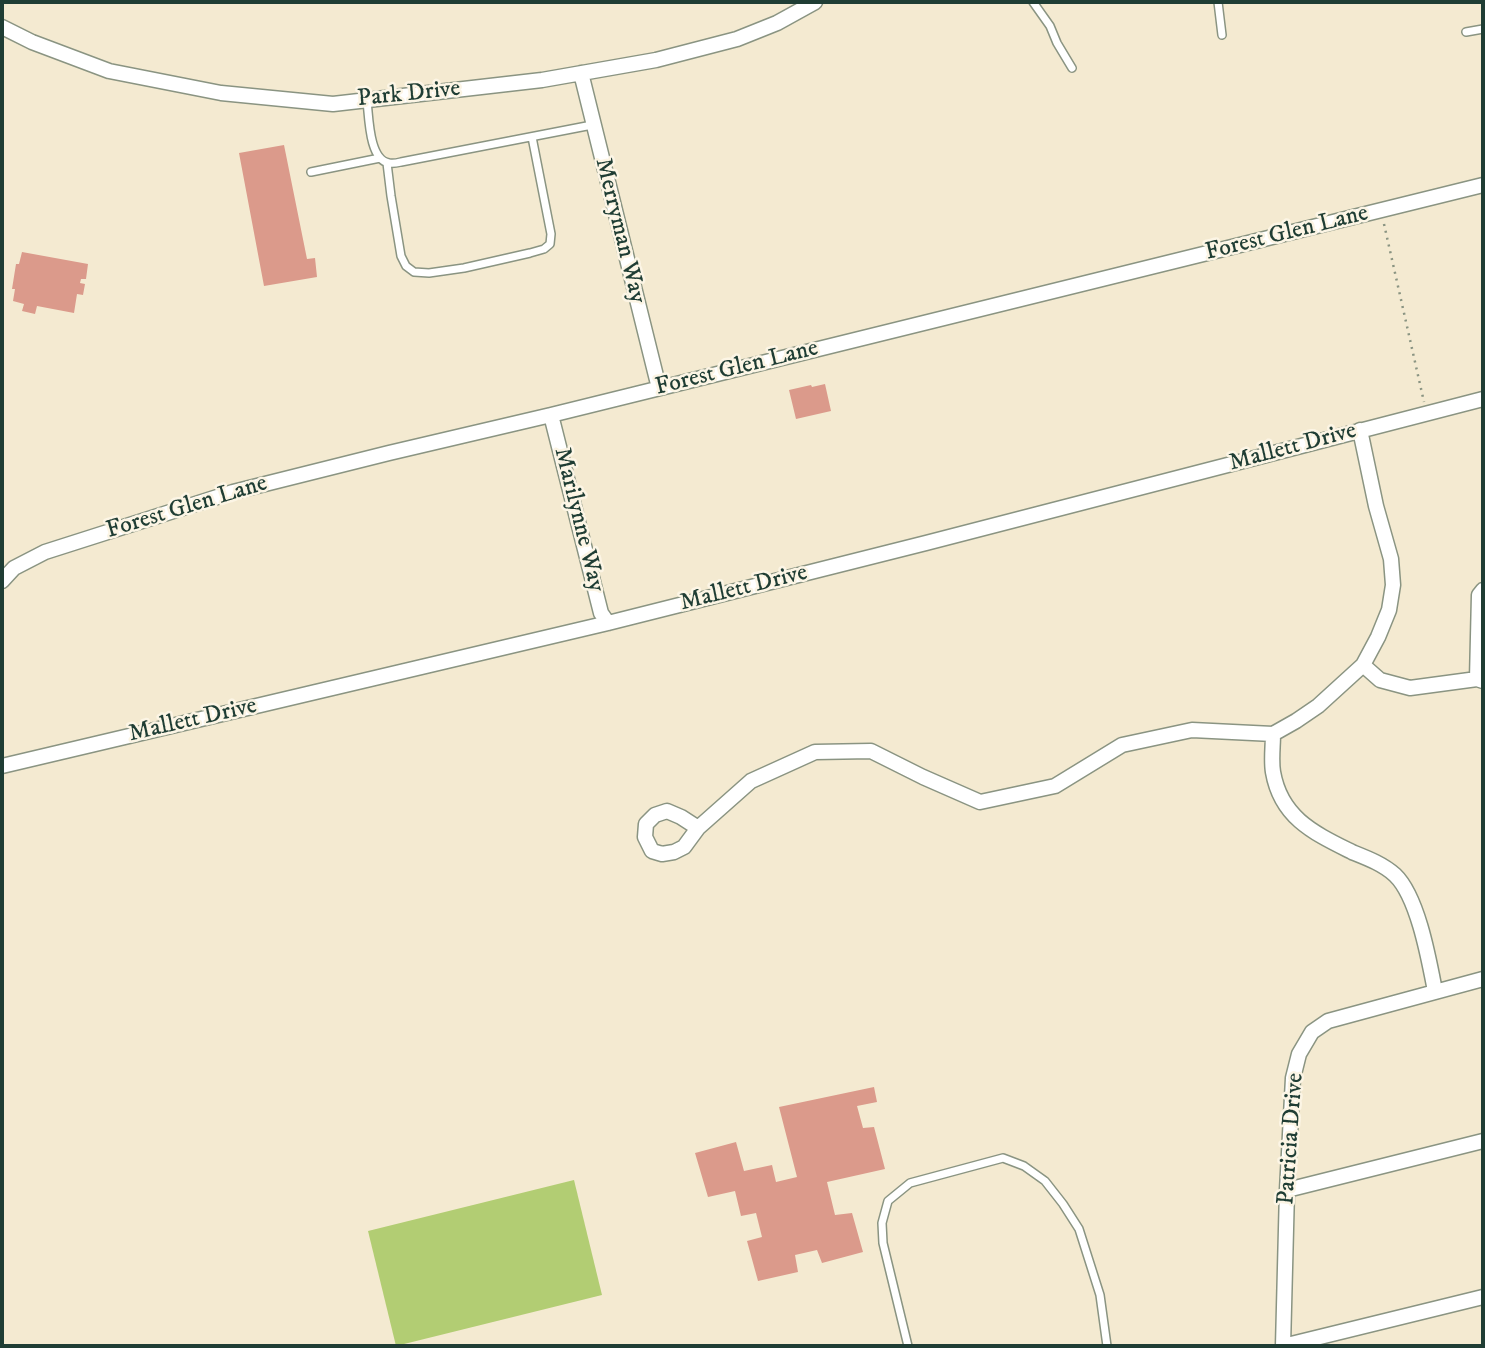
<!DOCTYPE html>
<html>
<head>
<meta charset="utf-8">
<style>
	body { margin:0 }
	#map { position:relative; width:1485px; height:1348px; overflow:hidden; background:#f4ead1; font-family:"IM FELL DW Pica",serif }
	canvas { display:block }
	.frame { position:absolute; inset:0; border:4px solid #1f3d34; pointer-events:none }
</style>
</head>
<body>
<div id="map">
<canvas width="1485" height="1348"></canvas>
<div class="frame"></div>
</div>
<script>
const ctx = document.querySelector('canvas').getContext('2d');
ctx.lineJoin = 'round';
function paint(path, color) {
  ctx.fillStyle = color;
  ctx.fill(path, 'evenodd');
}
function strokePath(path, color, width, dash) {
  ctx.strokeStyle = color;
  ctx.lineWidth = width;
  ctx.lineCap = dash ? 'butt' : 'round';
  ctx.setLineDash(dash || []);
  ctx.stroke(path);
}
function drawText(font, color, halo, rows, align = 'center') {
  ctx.font = font + ' "IM FELL DW Pica",serif';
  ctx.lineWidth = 5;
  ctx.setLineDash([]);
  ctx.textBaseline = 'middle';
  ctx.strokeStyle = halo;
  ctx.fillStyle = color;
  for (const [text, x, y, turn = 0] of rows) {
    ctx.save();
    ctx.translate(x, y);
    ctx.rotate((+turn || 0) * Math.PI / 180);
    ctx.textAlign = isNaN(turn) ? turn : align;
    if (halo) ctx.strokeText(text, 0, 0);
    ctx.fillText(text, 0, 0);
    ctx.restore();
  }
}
paint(new Path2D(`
	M574,1180L602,1295L396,1346L368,1231Z`), '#b2cd73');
paint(new Path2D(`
	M284,145L307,259L315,258L317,277L264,286L239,153Z
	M22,252L88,264L86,279H81L80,283L85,284L83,295L77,294L74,313L37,306L35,314L22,311L24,304L13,301L15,289H12L16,264H19Z
	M825,384L831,411L796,419L789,390L811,385L812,387Z
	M874,1087L877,1102L857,1106L863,1128L874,1127L885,1169L827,1182L835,1215L852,1213L863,1252L822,1263L817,1250L795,1255L798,1272L758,1281L747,1241L762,1237L756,1213L741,1216L735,1191L708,1197L695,1153L736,1142L744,1171L772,1165L776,1182L797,1177L779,1107Z`), '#db9a8b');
const service = new Path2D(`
	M1033,2L1050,26L1057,43L1072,68
	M1218,2L1222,35
	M1466,32L1483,29
	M367,101C369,117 369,160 389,163C393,164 397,163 401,162L592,125
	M387,163L391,196L401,256L406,266L414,272L429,273L464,268L530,253L544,249L550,244L551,234L532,137
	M311,172L380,158
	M908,1346L883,1243L882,1223L888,1201L910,1183L1003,1158L1024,1166L1045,1181L1063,1204L1079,1229L1100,1295L1107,1346`);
const minor = new Path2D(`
	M2,27L32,42L109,71L221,93L333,104L542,80L656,60L737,39L777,23L815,2
	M581,73L659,388
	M551,415L601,613L608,623
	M2,581L14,568L45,552L233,492L389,453L551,415L1483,185
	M1363,665L1380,680L1410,688L1477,679L1483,681
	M1477,679L1479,595L1483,590
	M1273,734C1273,746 1271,760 1273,772C1281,818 1314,833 1352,852C1367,858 1383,864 1395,875C1418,897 1429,960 1435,991
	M2,766L608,623L926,543L1483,399
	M698,828L681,817L667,811L655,815L646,824L645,837L652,851L662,854L674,852L684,847L698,828L751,781L815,752L871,751L923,777L980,802L1055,786L1122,745L1192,730L1273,734L1296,721L1318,706L1363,665L1378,637L1389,610L1393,585L1391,559L1376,506L1360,430
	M1287,1190L1483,1141
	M1283,1346L1287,1190L1293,1078L1299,1054L1312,1032L1328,1021L1483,979
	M1283,1346L1483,1297`);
strokePath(service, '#8a9482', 10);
strokePath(minor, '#8a9482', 17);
strokePath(new Path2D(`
	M1384,224L1424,402`), '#8a9482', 2.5, [2, 5]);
strokePath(service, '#fff', 7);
strokePath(minor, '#fff', 14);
drawText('24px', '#1f3d34', '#fcf5e5', [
	["Park Drive",409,95,-6],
	["Merryman Way",619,231,76],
	["Forest Glen Lane",1287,234,-14],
	["Forest Glen Lane",737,369,-14],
	["Mallett Drive",1293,448,-15],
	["Forest Glen Lane",187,508,-17],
	["Marilynne Way",578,520,76],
	["Mallett Drive",744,589,-14],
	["Mallett Drive",193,721,-13],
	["Patricia Drive",1292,1139,-86]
]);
</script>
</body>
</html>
